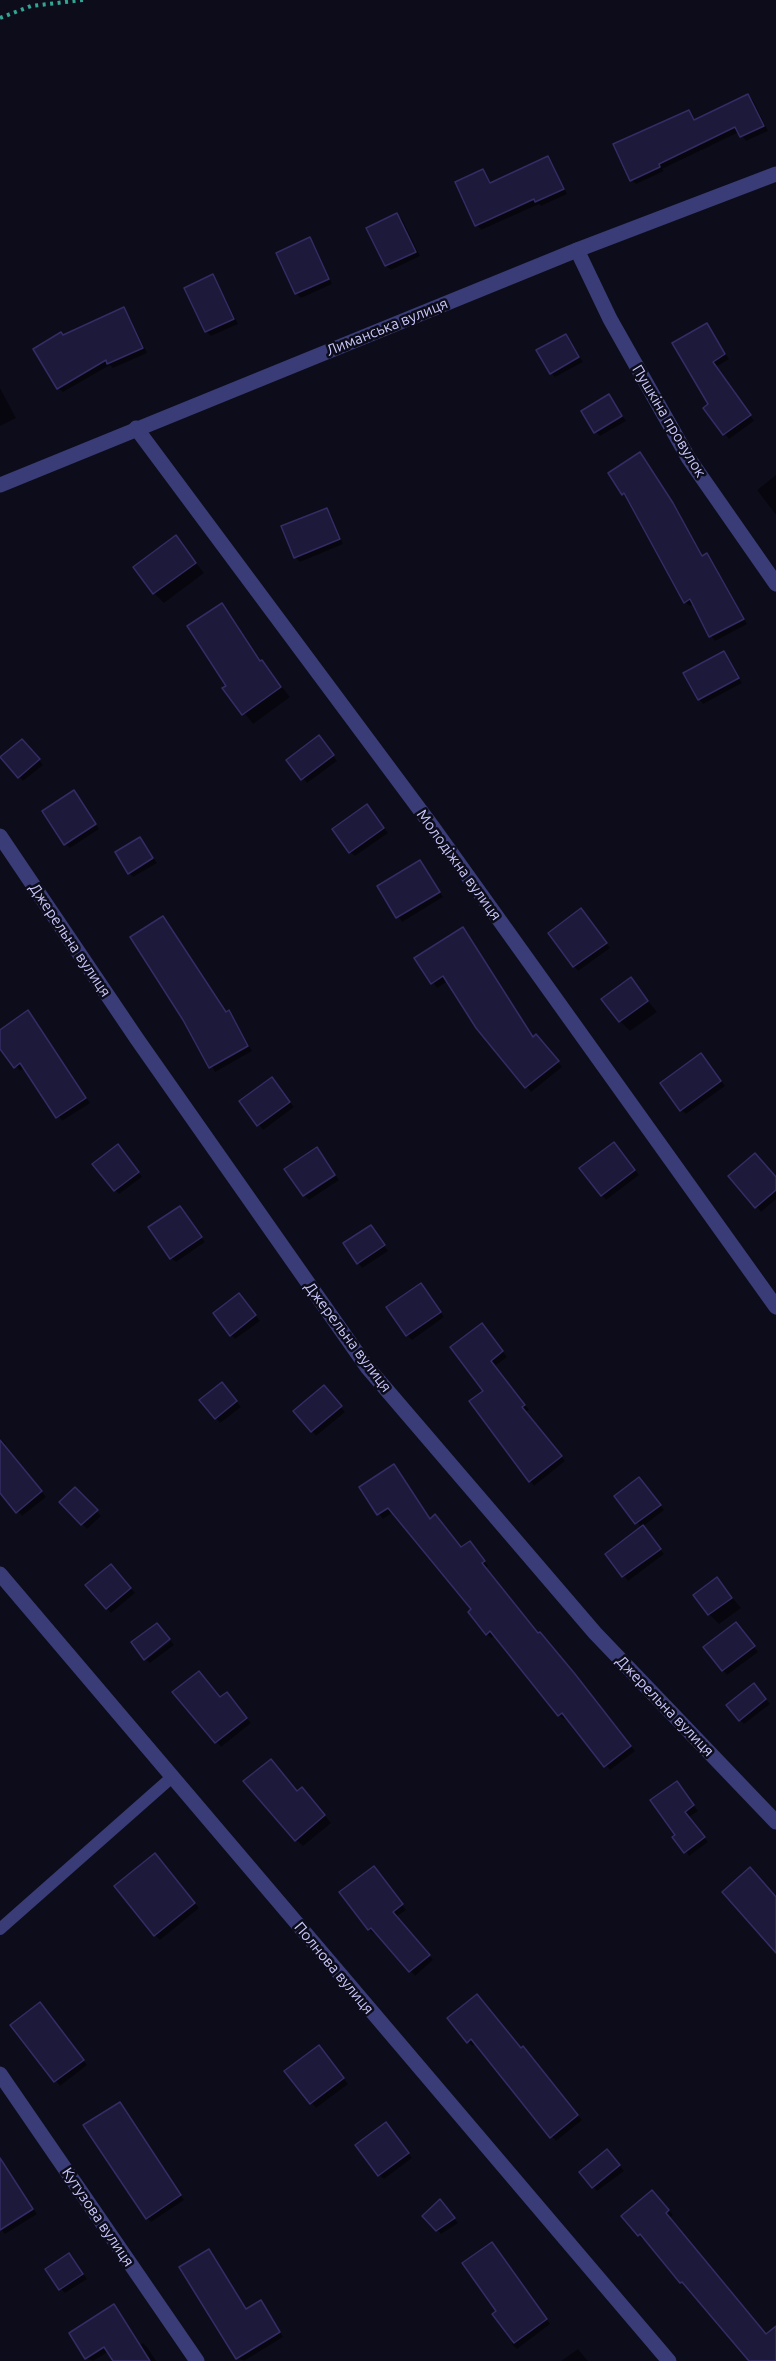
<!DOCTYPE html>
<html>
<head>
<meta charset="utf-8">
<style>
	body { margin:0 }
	canvas { display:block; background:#0d0c1a }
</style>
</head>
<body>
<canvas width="776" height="2361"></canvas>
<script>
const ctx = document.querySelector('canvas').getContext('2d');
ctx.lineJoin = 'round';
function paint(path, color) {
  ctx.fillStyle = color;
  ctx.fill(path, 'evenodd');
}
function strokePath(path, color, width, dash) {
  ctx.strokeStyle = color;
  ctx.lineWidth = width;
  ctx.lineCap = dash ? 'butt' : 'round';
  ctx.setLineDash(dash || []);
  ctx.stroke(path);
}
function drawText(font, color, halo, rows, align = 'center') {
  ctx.font = font + ' Ubuntu,sans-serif';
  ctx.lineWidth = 5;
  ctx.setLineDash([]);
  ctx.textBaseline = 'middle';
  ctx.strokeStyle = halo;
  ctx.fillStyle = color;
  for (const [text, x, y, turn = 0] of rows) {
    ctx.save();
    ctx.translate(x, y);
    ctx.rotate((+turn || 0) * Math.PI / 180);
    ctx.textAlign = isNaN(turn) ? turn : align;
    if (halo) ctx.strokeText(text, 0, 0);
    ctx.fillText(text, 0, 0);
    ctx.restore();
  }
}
paint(new Path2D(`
	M748,96L753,100L768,131L746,141L739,132L662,169L664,171L636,184L631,180L688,112L695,121Z
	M548,158L552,163L567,194L541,206L539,204L481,230L477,225L483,171L492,184Z
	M397,215L402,219L420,256L391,270L386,266L368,228Z
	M309,239L314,244L332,284L301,298L296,293Z
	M213,276L217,281L238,324L211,336L207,332L186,288Z
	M124,309L128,314L147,353L113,368L110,365L63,392L58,388L63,337Z
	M707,325L729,359L716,367L754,421L729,439L705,408L710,404Z
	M566,336L583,362L555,377L551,373Z
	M0,388L16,418L0,426Z
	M609,396L626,421L600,436L596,432Z
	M644,459L677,510L703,557L706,555L711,560L747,624L715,641L711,636L694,604L690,606L685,602L627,498L623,494Z
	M776,475V515L757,490Z
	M326,510L331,514L343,544L300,562L295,557Z
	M176,537L204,573L164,603L154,593Z
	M221,605L231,615L263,663L290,697L253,724L225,688L228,686Z
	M724,653L742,683L703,704L699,699Z
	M323,742L337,761L307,783L288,760Z
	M27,745L43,765L23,781L19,777Z
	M78,797L99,829L70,848L65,844Z
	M367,806L388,833L355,856L350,852Z
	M140,838L157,863L133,877L129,873Z
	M420,862L443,897L402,922L379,886Z
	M586,915L610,948L578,971L574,966Z
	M167,922L227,1013L233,1017L252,1051L215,1072L185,1019Z
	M463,929L534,1038L541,1041L562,1067L531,1092L477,1027L448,981L437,988L416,958Z
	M630,979L657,1012L630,1031L620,1021Z
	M28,1012L90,1103L62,1121L25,1068L20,1071L0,1046V1032Z
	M706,1060L725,1086L686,1114L681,1110Z
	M279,1088L294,1107L263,1130L241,1102Z
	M619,1149L639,1175L606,1200L602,1195Z
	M122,1150L142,1177L119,1194L115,1190Z
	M321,1154L339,1180L309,1200L304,1195Z
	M730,1176L776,1178V1199L761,1212Z
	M180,1208L205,1242L176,1262L171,1258Z
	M371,1227L388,1251L362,1268L358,1263Z
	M421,1285L444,1317L412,1340L407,1335Z
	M244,1299L260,1321L235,1339L231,1335Z
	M486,1330L507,1357L495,1366L529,1410L526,1412L565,1461L534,1486L471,1402L485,1391Z
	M227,1388L241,1407L220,1423L201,1400Z
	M328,1392L345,1412L316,1436L312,1431Z
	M0,1438L6,1444L4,1446L46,1497L22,1516L0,1491Z
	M643,1483L664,1510L642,1527L664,1554L628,1581L607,1554L642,1528L616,1496Z
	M361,1488L431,1520L462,1549L474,1547L488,1566L486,1568L539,1635L579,1681L635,1751L610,1770L567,1717L564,1719L559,1715L496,1635L491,1638L487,1634L473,1609L393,1512L383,1519Z
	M75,1489L101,1516L87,1529L61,1502Z
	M115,1570L135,1593L111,1613L87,1585Z
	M717,1579L741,1608L719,1624L709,1614Z
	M740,1628L758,1652L727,1675L723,1670Z
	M171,1641L174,1645L150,1663L146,1660Z
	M758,1690L770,1704L744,1724L740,1720Z
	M175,1692L231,1699L251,1723L221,1747Z
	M677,1783L698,1811L689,1817L708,1842L689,1856L677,1835Z
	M298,1793L309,1796L331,1823L303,1846L296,1840Z
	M160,1859L199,1908L160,1940L155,1935Z
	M378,1873L406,1910L396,1917L433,1960L415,1976L376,1932L374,1934L369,1929Z
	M45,2009L87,2065L60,2086L12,2025Z
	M449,2018L527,2052L582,2120L556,2141L476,2043L472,2046Z
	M323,2051L348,2084L316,2108L286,2071Z
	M120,2104L184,2200L151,2222L147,2218Z
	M390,2128L412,2158L384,2179L379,2175Z
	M612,2156L624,2171L597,2191L593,2187Z
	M0,2160L37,2214L5,2234L0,2228Z
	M657,2196L673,2215L669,2218L766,2336L776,2344V2361H752L687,2286L685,2287L681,2282L645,2238L643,2240L639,2235Z
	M444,2206L458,2223L441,2234L424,2216Z
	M496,2249L550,2324L517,2349L512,2344V2338L498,2311Z
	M209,2251L248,2310L265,2307L283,2337L244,2361L237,2358Z
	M69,2254L87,2279L65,2293L61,2289Z
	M114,2306L140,2345L143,2343L148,2348L156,2361H114L108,2352L93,2361L86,2358Z
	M578,2349L588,2361H561Z`), '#0007');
const building = new Path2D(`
	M748,94L764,126L740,137L735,127L659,164L660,167L630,181L613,144L689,110L694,120Z
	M548,156L564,189L535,202L534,199L475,226L455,182L483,169L490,183Z
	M397,213L416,252L385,266L366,228Z
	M310,237L329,279L295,294L276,253Z
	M213,274L234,319L205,332L184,288Z
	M124,307L143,348L107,364L106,360L57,389L33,349L61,332L63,335Z
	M707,323L725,354L713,362L751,415L723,435L703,408L708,404L672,343Z
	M566,334L579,357L550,374L536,350Z
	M609,394L622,416L594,433L581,411Z
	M640,452L673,503L702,556L707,553L744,619L709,637L690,599L684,603L624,493L622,495L608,473Z
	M327,508L340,539L294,558L281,526Z
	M176,535L196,563L153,594L133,567Z
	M222,603L260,661L262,660L281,687L242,715L222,688L226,686L187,626Z
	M724,651L739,678L698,700L683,673Z
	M319,735L334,755L301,780L286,760Z
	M22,739L40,759L18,778L0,757Z
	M74,790L96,824L64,845L42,811Z
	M367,804L384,828L349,853L332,829Z
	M140,837L153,858L128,874L115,852Z
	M420,860L440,892L396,918L377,886Z
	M581,908L607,943L573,967L548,933Z
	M163,916L226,1012L229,1010L248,1046L209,1068L183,1020L130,937Z
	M463,927L533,1037L536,1034L559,1061L525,1088L476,1028L443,976L431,984L414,958Z
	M631,977L648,1001L619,1022L601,999Z
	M28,1010L86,1098L56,1118L20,1063L14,1068L0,1049V1030Z
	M701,1053L721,1081L680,1111L660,1083Z
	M272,1077L290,1102L257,1126L239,1101Z
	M614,1142L635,1170L601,1196L579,1168Z
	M118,1144L139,1172L114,1191L92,1164Z
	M317,1147L335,1175L303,1196L284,1169Z
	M755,1153L776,1177V1190L755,1208L728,1176Z
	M180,1206L202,1237L170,1259L148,1227Z
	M371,1225L385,1245L357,1264L343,1243Z
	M421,1283L441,1312L406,1336L386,1307Z
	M239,1293L256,1315L230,1336L213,1313Z
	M482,1323L503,1351L491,1361L525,1405L522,1407L562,1456L529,1482L469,1401L483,1391L450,1347Z
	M222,1382L237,1401L215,1419L199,1400Z
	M324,1385L342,1406L311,1432L293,1411Z
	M0,1440L42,1491L16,1513L0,1493Z
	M394,1464L430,1519L435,1514L461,1547L470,1541L485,1561L482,1563L538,1633L540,1632L575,1674L631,1746L604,1767L562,1713L558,1716L490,1631L486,1635L468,1612L471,1609L388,1508L377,1515L359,1487Z
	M639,1477L661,1505L635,1524L614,1496Z
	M75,1487L98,1510L81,1525L59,1502Z
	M643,1525L661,1549L622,1577L605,1554Z
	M111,1564L131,1588L106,1609L85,1585Z
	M717,1577L732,1598L708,1615L693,1595Z
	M736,1622L755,1646L722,1671L703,1647Z
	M157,1623L170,1639L144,1660L131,1642Z
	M199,1671L220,1697L227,1692L247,1718L215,1743L172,1692Z
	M754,1683L766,1699L739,1721L726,1705Z
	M271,1759L297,1791L302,1787L325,1815L295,1841L243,1781Z
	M677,1781L694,1805L685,1812L705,1837L684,1853L672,1837L675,1835L650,1800Z
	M155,1853L195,1903L154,1936L114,1886Z
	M374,1866L403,1904L393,1912L430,1955L409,1972L371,1928L368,1930L339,1892Z
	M750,1867L776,1897V1953L722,1892Z
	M477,1994L521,2048L523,2046L578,2115L550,2138L471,2039L467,2043L447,2018Z
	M40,2002L84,2060L54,2082L10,2025Z
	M319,2045L344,2078L310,2104L284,2071Z
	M120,2102L181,2195L146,2219L83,2125Z
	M386,2122L409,2153L378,2176L355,2145Z
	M607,2149L620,2165L592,2188L579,2172Z
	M0,2158L33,2209L0,2230Z
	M652,2190L669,2210L666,2213L766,2334L776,2326V2361H749L682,2282L680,2283L640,2234L638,2236L621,2216Z
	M440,2199L455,2218L436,2231L422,2216Z
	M492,2242L547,2319L514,2343L492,2314L496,2311L462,2263Z
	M209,2249L246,2309L261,2300L280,2332L236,2359L179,2267Z
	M69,2253L83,2274L59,2290L45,2269Z
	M114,2304L150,2361H113L104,2347L85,2359L69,2333Z`);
paint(building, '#1d193a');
strokePath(building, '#332c65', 1.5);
strokePath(new Path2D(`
	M0,18L31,6L83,0`), '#33a595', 4, [3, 4.5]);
strokePath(new Path2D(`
	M0,1929L171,1778`), '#393c77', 12);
strokePath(new Path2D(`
	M577,250L610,319L689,459L776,584
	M136,428L432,826L776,1307
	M0,836L137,1039L367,1367L595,1633L776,1822
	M0,2074L197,2361`), '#393c77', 15);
strokePath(new Path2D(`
	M0,485L577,250L776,174
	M0,1574L669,2361`), '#393c77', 15);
drawText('15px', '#cac8fc', '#0d0c1a', [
	["Лиманська вулиця",387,327,-22],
	["Пушкіна провулок",669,421,59],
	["Молодіжна вулиця",459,865,54],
	["Джерельна вулиця",70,940,56],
	["Джерельна вулиця",348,1337,53],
	["Джерельна вулиця",665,1706,46],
	["Полнова вулиця",334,1968,50],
	["Кутузова вулиця",98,2217,56]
]);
</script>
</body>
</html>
